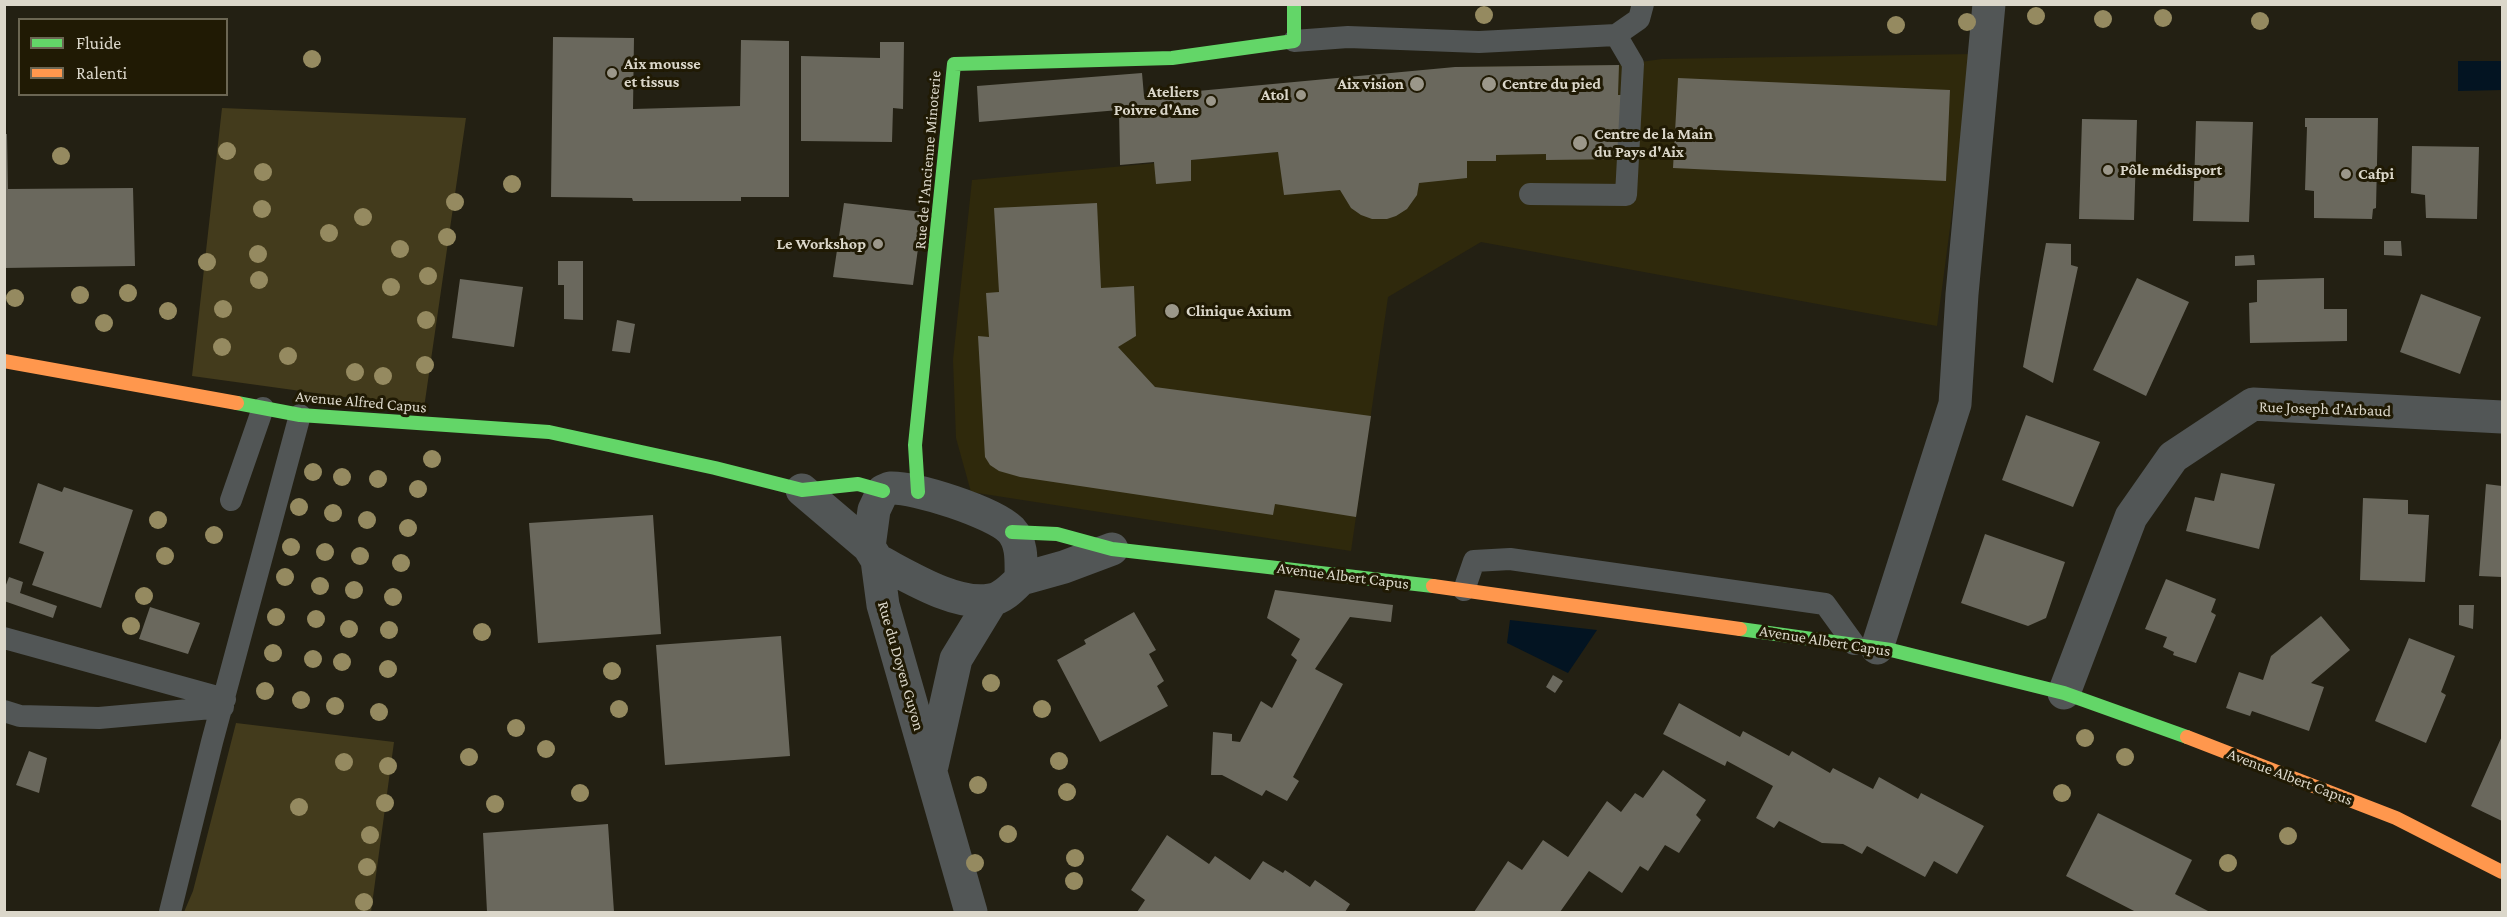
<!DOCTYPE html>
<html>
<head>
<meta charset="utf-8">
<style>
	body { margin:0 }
	#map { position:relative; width:2507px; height:917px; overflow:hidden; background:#232013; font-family:"Crimson Pro",serif }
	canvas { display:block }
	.frame { position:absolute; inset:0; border:6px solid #dbd7ca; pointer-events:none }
	.legend { position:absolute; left:18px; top:18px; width:210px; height:78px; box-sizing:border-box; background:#201a04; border:2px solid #6b6653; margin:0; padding:8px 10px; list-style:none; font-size:18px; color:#dbd7ca }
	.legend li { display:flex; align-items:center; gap:12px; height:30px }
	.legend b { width:30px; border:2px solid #6b6653 }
</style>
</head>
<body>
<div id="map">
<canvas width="2507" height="917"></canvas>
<div class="frame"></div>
<ul class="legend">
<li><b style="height:8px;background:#63d668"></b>Fluide</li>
<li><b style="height:8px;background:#ff974d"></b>Ralenti</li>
</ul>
</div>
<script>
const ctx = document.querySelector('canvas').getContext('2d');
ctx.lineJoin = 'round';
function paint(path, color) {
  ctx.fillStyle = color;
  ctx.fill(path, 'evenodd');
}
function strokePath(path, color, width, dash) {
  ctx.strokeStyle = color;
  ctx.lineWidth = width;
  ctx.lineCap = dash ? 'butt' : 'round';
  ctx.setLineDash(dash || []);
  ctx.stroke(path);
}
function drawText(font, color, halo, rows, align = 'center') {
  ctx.font = font + ' "Crimson Pro",serif';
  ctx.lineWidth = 6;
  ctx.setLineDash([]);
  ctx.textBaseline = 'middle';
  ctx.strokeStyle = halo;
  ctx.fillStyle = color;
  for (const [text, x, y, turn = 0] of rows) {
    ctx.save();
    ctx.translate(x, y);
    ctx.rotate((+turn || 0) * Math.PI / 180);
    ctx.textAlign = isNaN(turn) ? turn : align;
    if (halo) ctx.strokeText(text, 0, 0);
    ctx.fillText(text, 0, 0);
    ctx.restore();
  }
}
paint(new Path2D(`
	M1973,54L1937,326L1481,242L1388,297L1351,551L971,492L956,438L953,360L972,180L1277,152L1455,67L1619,65L1662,59Z`), '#2f290c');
paint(new Path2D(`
	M222,108L466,118L424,408L192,376Z
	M236,723L394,742L371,912H184L193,891Z`), '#433b1c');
paint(new Path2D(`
	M2458,61H2502V90L2458,91Z
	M1510,620L1597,630L1568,673L1507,643Z`), '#031422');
paint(new Path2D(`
	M553,37L634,38L633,109L740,106L741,40L789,41V197H741V201H633L632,198L551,197Z
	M880,42H904L903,109L893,108L892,142L801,141V56L880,58Z
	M1619,65L1618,95H1627L1626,159L1546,160V154L1496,155V161H1467V178L1419,183L1417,195L1407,209L1396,216L1387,219H1372L1361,215L1351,208L1340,190L1284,195L1278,152L1191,160V181L1156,184L1154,162L1120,165L1119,110L979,122L977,86L1142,73L1144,96L1455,67Z
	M1678,78L1950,90L1946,181L1673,168Z
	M2305,118H2378L2376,208L2373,209L2372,219L2314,218V191L2305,190L2307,127H2305Z
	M2082,119L2137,120L2134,220L2079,219Z
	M2196,121L2253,122L2249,222L2193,221Z
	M4,134H7L8,189L133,188L135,266L4,268Z
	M2412,146L2479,147L2477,219L2426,218L2425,195L2411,193Z
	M844,203L923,212L913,285L833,277Z
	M1097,203L1101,288L1134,286L1136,336L1118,347L1155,387L1371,416L1356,517L1275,504L1273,515L1020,477L999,471L990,465L985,457L978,336L989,337L986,293L999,292L994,208Z
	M2384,241H2401L2402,256L2384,255Z
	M2046,243L2071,244V265L2078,267L2053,383L2023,367Z
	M2254,255L2255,265L2235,266V256Z
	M558,261H583V320L564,319V285H558Z
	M2137,278L2189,302L2146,396L2093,370Z
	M2324,278V309H2347V341L2250,343L2249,303L2257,302V280Z
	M460,279L523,287L514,347L452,338Z
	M2421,294L2481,317L2460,374L2400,352Z
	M617,320L635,324L630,353L612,351Z
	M2026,415L2100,442L2073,507L2002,480Z
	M2221,473L2275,484L2259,549L2186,531L2195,497L2214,501Z
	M38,483L62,492L64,487L133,510L101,608L32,585L44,552L19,543Z
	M2486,484L2502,486V577L2479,576Z
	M2363,498L2408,500V514L2429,515L2425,582L2360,580Z
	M653,515L661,634L538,643L529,523Z
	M1985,534L2065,562L2046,618L2028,626L1961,603Z
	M9,577L23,582L20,593L57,606L53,618L4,601V590Z
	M2166,579L2216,599L2211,612L2216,615L2196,663L2173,655L2174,652L2163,647L2167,637L2145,629Z
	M1275,590L1393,605L1391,622L1350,617L1315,669L1343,684L1293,777L1299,781L1287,801L1266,790L1262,796L1222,775H1211L1213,732L1232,734V741L1240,742L1261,701L1272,708L1297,660L1291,655L1300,639L1267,618Z
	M2459,605H2474L2473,629L2459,625Z
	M150,607L200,623L188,654L139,639Z
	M1134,612L1156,650L1149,654L1164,681L1157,686L1168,706L1100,742L1057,660L1086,644L1084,640Z
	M2321,616L2350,650L2311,683L2324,687L2309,731L2252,711L2250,716L2226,708L2239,672L2263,680L2271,656Z
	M781,636L790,756L665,765L656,645Z
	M2409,638L2455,656L2441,692L2446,695L2426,743L2375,721Z
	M1553,675L1563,681L1555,693L1546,687Z
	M1679,703L1740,737L1743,731L1789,756L1792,751L1830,773L1833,768L1873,789L1879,777L1918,799L1921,793L1984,826L1957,874L1934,861L1925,877L1867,846L1862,854L1843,844L1822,843L1779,821L1774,828L1756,818L1773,786L1727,761L1725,766L1663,734Z
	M2502,736V821L2471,806Z
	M29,751L47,758L39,793L16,785Z
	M1663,770L1706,800L1696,815L1701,820L1679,853L1665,845L1648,871L1640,866L1622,893L1589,871L1560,912H1474L1508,861L1522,870L1543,840L1568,857L1607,801L1621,812L1635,793L1643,798Z
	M2098,813L2192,860L2175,894L2210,912H2136L2066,876Z
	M608,824L614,912H487L483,833Z
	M1167,835L1209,864L1215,856L1250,880L1263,861L1283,873L1285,870L1310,887L1315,880L1350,904L1345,912H1137L1145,900L1131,890Z`), '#6a685d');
strokePath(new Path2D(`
	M1294,41L1348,37L1479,42L1616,35L1639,19L1643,4
	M1530,194L1626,195L1633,64L1616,35
	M231,500L263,408
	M1464,590L1474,561L1510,559L1825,604L1854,644
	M4,638L225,699
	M4,711L20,716L99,718L223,707
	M170,912L212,742L300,415`), '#525656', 22);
strokePath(new Path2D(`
	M802,490L869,547
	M877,560C908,576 955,606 990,600C1002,599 1013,587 1021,579C1021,563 1023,543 1011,530C993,512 915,487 890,488L883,491L874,510L869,547L877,560L883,605L971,912
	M1021,579L1064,567L1112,549
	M1877,648L1955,404L1962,294L1989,4
	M2064,693L2131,517L2173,457L2253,404L2502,417
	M932,766L956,659L992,600`), '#525656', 33);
strokePath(new Path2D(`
	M237,403L300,415L549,432L715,468L802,490L858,484L883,491
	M918,492L915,445L954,64L1172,58L1294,41V4
	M1012,532L1057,534L1112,549L1433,586
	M1740,629L1891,650L2064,693L2187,737`), '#63d668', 14);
strokePath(new Path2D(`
	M4,361L237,403
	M1433,586L1740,629
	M2187,737L2396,818L2502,872`), '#ff974d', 14);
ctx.fillStyle = '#958a60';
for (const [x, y] of [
	[1484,15],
	[2036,16],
	[2163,18],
	[2103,19],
	[2260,21],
	[1967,22],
	[1896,25],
	[312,59],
	[227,151],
	[61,156],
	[263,172],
	[512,184],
	[455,202],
	[262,209],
	[363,217],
	[329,233],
	[447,237],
	[400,249],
	[258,254],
	[207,262],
	[428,276],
	[259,280],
	[391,287],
	[128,293],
	[80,295],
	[15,298],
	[223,309],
	[168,311],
	[426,320],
	[104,323],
	[222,347],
	[288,356],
	[425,365],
	[355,372],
	[383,376],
	[432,459],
	[313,472],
	[342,477],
	[378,479],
	[418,489],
	[299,507],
	[333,513],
	[158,520],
	[367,520],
	[408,528],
	[214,535],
	[291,547],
	[325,552],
	[165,556],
	[360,556],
	[401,563],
	[285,577],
	[320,586],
	[354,590],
	[144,596],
	[393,597],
	[276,617],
	[316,619],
	[131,626],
	[349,629],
	[389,630],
	[482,632],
	[273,653],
	[313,659],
	[342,662],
	[388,669],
	[612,671],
	[991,683],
	[265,691],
	[301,700],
	[335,706],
	[619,709],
	[1042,709],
	[379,712],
	[516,728],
	[2085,738],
	[546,749],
	[469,757],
	[2125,757],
	[1059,761],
	[344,762],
	[388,766],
	[978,785],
	[1067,792],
	[580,793],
	[2062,793],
	[385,803],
	[495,804],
	[299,807],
	[1008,834],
	[370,835],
	[2288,836],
	[1075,858],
	[975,863],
	[2228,863],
	[367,867],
	[1074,881],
	[364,902]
]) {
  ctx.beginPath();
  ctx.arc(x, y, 9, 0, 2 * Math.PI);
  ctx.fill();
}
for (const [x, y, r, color] of [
	[612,73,6,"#9b978a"],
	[1417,84,8,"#9b978a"],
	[1489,84,8,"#9b978a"],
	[1301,95,6,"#9b978a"],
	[1211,101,6,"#9b978a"],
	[1580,143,8,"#9b978a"],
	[2108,170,6,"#9b978a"],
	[2346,174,6,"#9b978a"],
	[878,244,6,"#9b978a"],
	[1172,311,8,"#9b978a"]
]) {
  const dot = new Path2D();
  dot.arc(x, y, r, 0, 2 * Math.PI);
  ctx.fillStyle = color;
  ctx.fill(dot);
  strokePath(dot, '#201a04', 2);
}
drawText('bold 16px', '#dbd7ca', '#201a04', [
	["Aix mousse",624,64],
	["et tissus",624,82],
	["Aix vision",1404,84,"right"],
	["Centre du pied",1502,84],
	["Ateliers",1199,92,"right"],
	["Poivre d'Ane",1199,110,"right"],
	["Atol",1289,95,"right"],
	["Centre de la Main",1594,134],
	["du Pays d'Aix",1594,152],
	["Pôle médisport",2120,170],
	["Cafpi",2358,174],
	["Le Workshop",866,244,"right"],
	["Clinique Axium",1186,311]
], 'left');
drawText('16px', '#dbd7ca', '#201a04', [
	["Rue de l'Ancienne Minoterie",928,160,-85],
	["Avenue Alfred Capus",361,402,5],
	["Rue Joseph d'Arbaud",2325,409,2],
	["Avenue Albert Capus",1343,576,7],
	["Avenue Albert Capus",1825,641,9],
	["Rue du Doyen Guyon",901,666,74],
	["Avenue Albert Capus",2290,777,21]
]);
</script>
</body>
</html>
